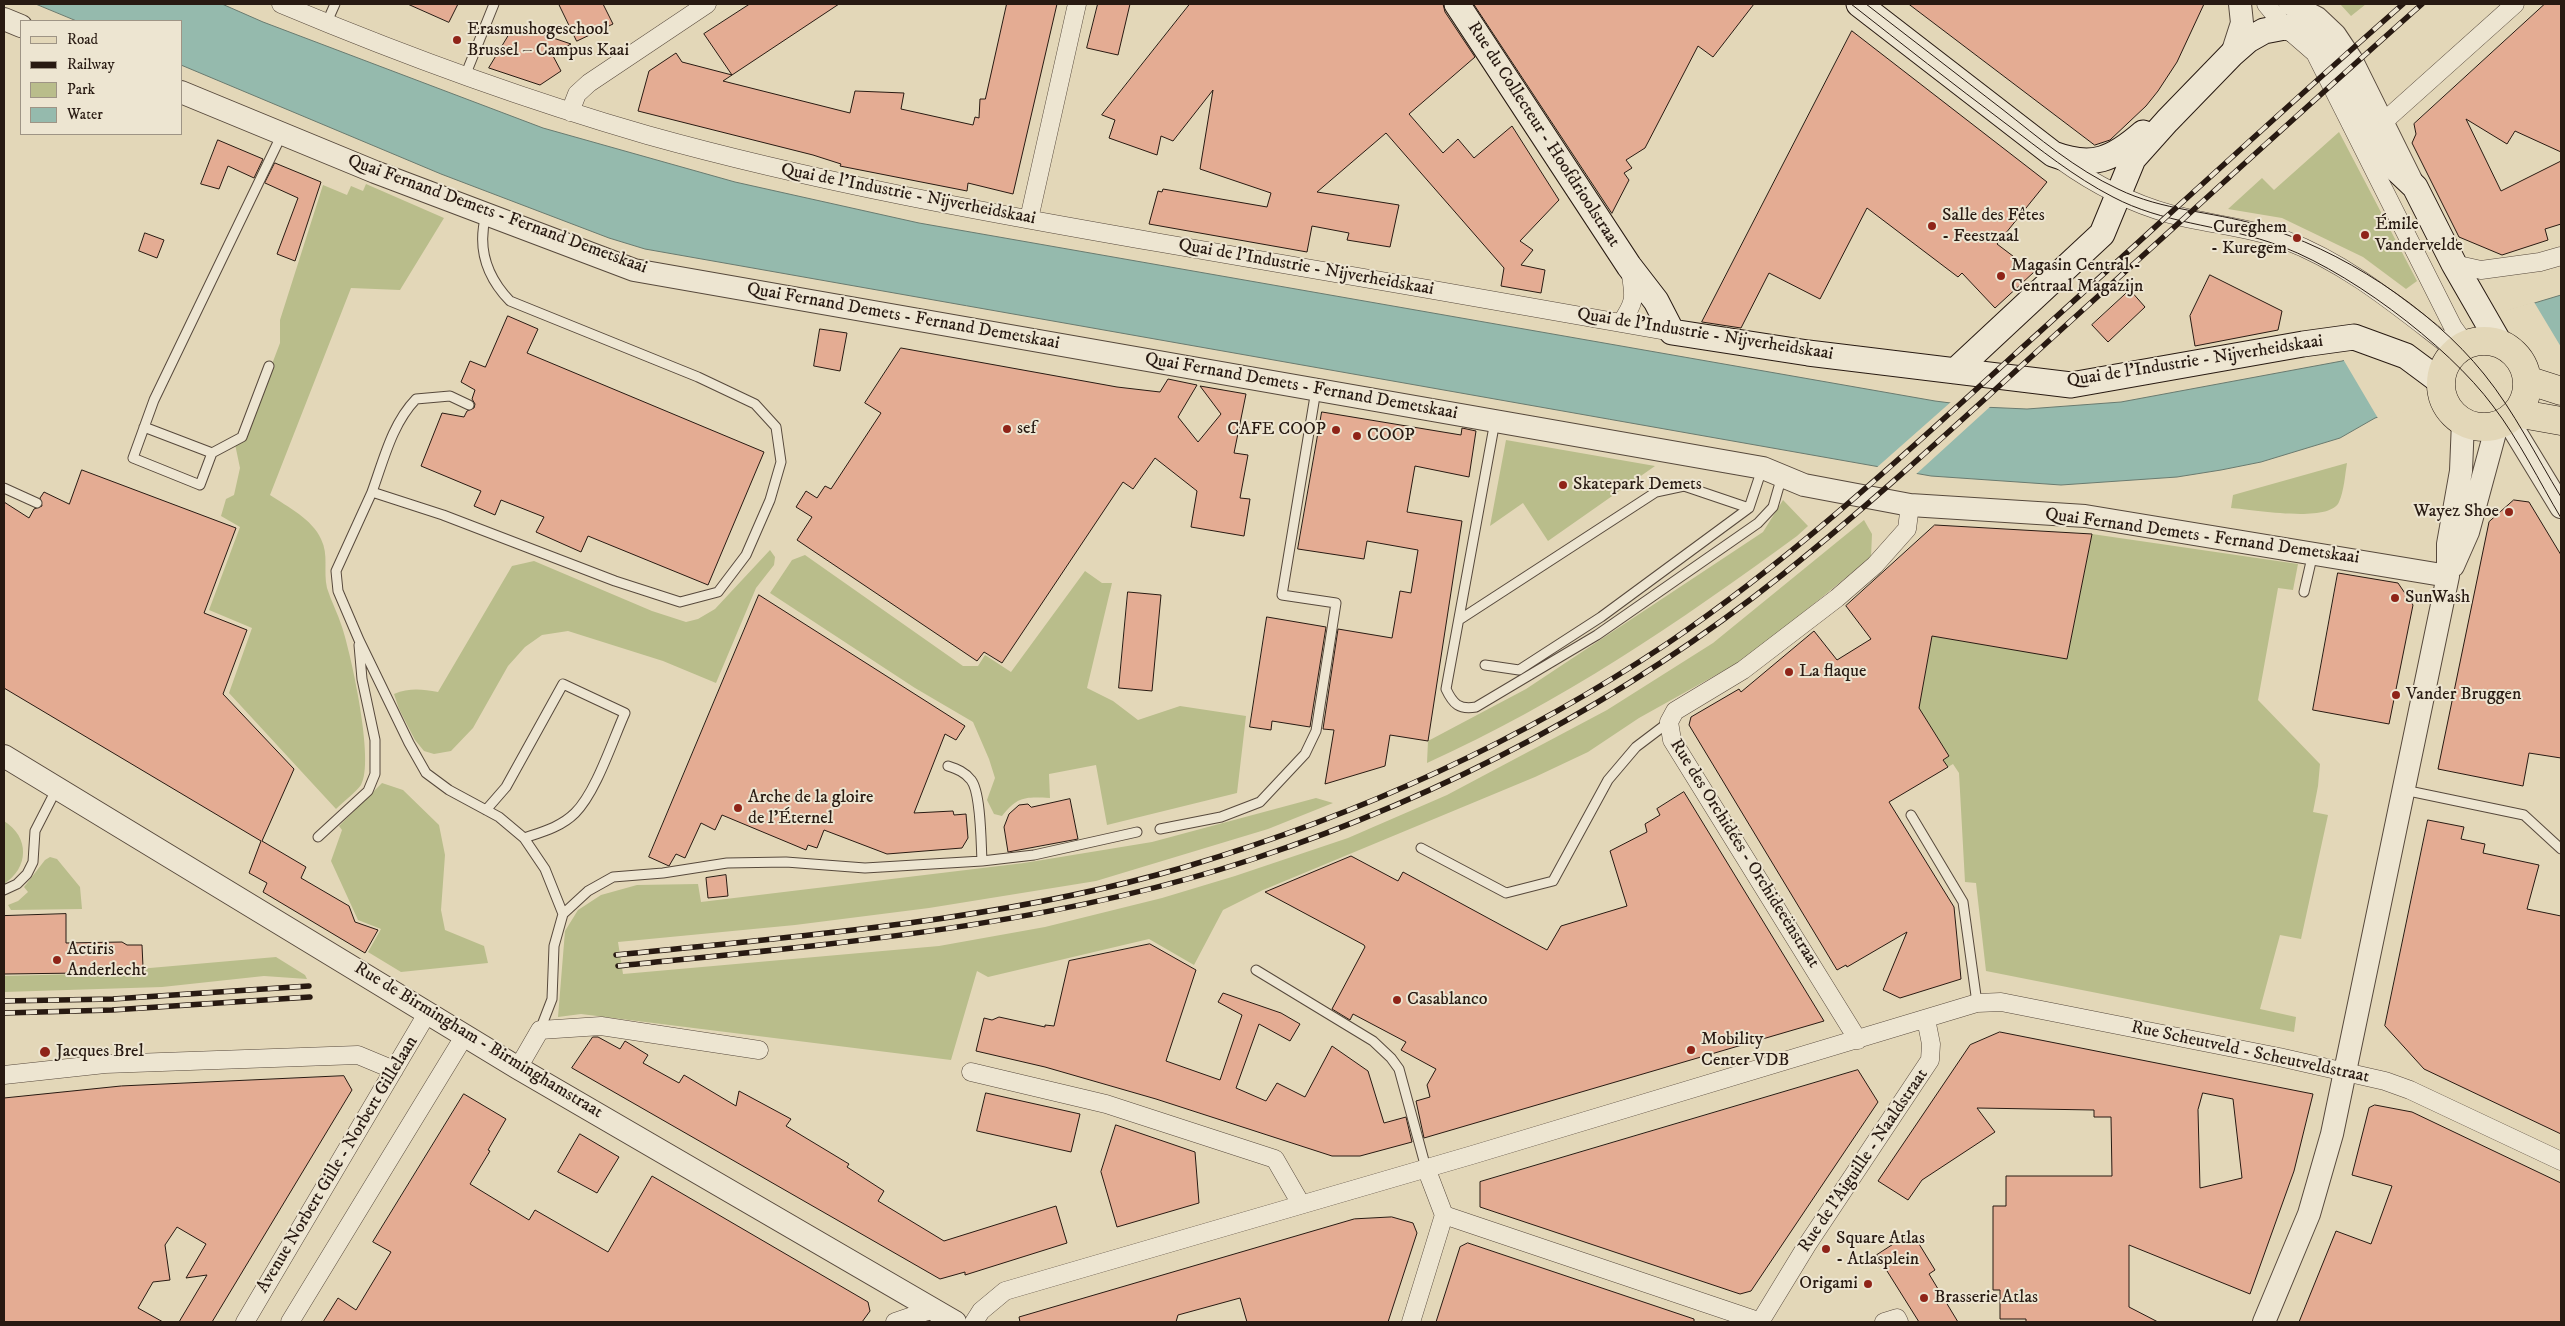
<!DOCTYPE html>
<html>
<head>
<meta charset="utf-8">
<style>
	body { margin:0 }
	#map { position:relative; width:2565px; height:1326px; overflow:hidden; background:#e3d7b8; font-family:"IM FELL DW Pica",serif }
	canvas { display:block }
	.frame { position:absolute; inset:0; border:5px solid #281a12; pointer-events:none }
	.legend { position:absolute; left:20px; top:20px; width:162px; height:115px; box-sizing:border-box; background:#ede5d1; border:1px solid #9e9485; margin:0; padding:6px 9px; list-style:none; font-size:15px; color:#281a12 }
	.legend li { display:flex; align-items:center; gap:10px; height:25px }
	.legend b { width:25px; border:1px solid #9e9485 }
</style>
</head>
<body>
<div id="map">
<canvas width="2565" height="1326"></canvas>
<div class="frame"></div>
<ul class="legend">
<li><b style="height:6px;background:#e3d7b8"></b>Road</li>
<li><b style="height:6px;background:#281a12"></b>Railway</li>
<li><b style="height:14px;background:#b9bd8b"></b>Park</li>
<li><b style="height:14px;background:#95baad"></b>Water</li>
</ul>
</div>
<script>
const ctx = document.querySelector('canvas').getContext('2d');
ctx.lineJoin = 'round';
function paint(path, color) {
  ctx.fillStyle = color;
  ctx.fill(path, 'evenodd');
}
function strokePath(path, color, width, dash) {
  ctx.strokeStyle = color;
  ctx.lineWidth = width;
  ctx.lineCap = dash ? 'butt' : 'round';
  ctx.setLineDash(dash || []);
  ctx.stroke(path);
}
function drawText(font, color, halo, rows, align = 'center') {
  ctx.font = font + ' "IM FELL DW Pica",serif';
  ctx.lineWidth = 4;
  ctx.setLineDash([]);
  ctx.textBaseline = 'middle';
  ctx.strokeStyle = halo;
  ctx.fillStyle = color;
  for (const [text, x, y, turn = 0] of rows) {
    ctx.save();
    ctx.translate(x, y);
    ctx.rotate((+turn || 0) * Math.PI / 180);
    ctx.textAlign = isNaN(turn) ? turn : align;
    if (halo) ctx.strokeText(text, 0, 0);
    ctx.fillText(text, 0, 0);
    ctx.restore();
  }
}
paint(new Path2D(`
	M2340,4H2366L2351,16Z
	M2339,132L2417,281L2406,289L2363,257L2282,218L2228,209L2262,178L2274,190Z
	M366,184L444,218L400,290L351,288L270,495C288,507 312,519 321,539C329,555 323,571 327,588C331,601 338,614 342,627C351,654 375,762 361,785C355,793 344,801 336,809L229,693L252,628L209,610L240,527L221,516L226,499L234,495L240,468L235,444L244,438L280,343V320L323,185L347,195L351,186L363,191Z
	M1506,440L1655,466L1548,541L1523,503L1490,526Z
	M2347,463C2345,475 2344,491 2339,502C2329,524 2252,509 2231,508L2233,495Z
	M1783,500L1808,526L1797,536C1678,623 1562,702 1427,763L1428,741L1526,689L1763,532Z
	M1864,520L1872,534L1871,557L1750,656L1639,718L1588,752L1535,777L1263,890L1223,910L1194,965L1149,939L988,977L977,971L951,1060L581,1014L558,1017L565,931L578,910L601,895L637,885L698,884L701,902L1024,863L1152,842L1316,798L1333,803L1268,829L1096,881L929,908L795,925L618,942L623,974L939,946L1045,927L1162,898L1235,876L1348,838L1447,795L1607,710L1713,643Z
	M2092,534L2298,564L2293,590L2278,588L2258,700L2320,764L2318,786L2313,812L2328,815L2301,939L2280,935L2260,1009L2296,1017L2294,1032L1986,971L1976,883L1965,882L1959,773L1953,764L1948,767L1943,760L1949,756L1919,708L1932,636L2067,659Z
	M770,550L775,557L774,565L756,588L716,683L663,661L568,631L542,635L525,647L508,666L473,728L451,751L434,754L424,751L415,740L399,709L394,694C409,688 421,689 438,692L512,566L534,561L652,611L686,622L698,619L715,609Z
	M805,555L963,666H978L985,655L1011,672L1085,571L1102,583H1112L1087,688L1113,701L1138,720L1180,706L1246,716L1237,793L1107,825L1096,765L1049,774L1050,798C1025,797 1018,796 1002,816L994,814L987,800L995,778L989,759L973,722L915,688L770,593L792,560Z
	M382,783L403,790L439,825L445,855L441,910L445,930L484,946L488,963L401,972L368,952L381,929L358,920L331,861L342,830L339,826Z
	M4,821C30,837 29,868 4,884Z
	M50,857L57,859L80,887L82,909L11,910L8,905L18,901L28,892L24,887L45,860Z
	M276,957L305,975L307,979L264,976L162,987L4,992V976L81,974Z`), '#b9bd8b');
const water = new Path2D(`
	M36,4H222L263,22L543,128L735,182L919,223L1935,401L1982,407L2027,409L2121,402L2342,361L2561,295V363L2375,418L2340,438L2261,462L2221,470L2177,477L2061,485L1931,476L645,249L609,238L441,174L181,65V21H77Z`);
paint(water, '#95baad');
strokePath(water, '#697a6f', 1);
paint(new Path2D(`
	M2534,302L2561,347V366L2379,420L2343,359Z
	M1952,401L1992,405L1914,476L1875,469Z`), '#e3d7b8');
const building = new Path2D(`
	M408,4H458L449,22Z
	M559,4H603L613,24L577,41Z
	M750,4H839L732,75L704,34Z
	M1007,4H1057L1013,194L968,183L967,191L840,166L841,164L813,155L638,111L649,71L676,53L682,62L732,75L723,81L850,113L855,91L904,93L901,109L973,125L975,117L979,118L980,99H985Z
	M1098,4H1130L1118,55L1087,48Z
	M1190,4H1443L1445,12L1475,57L1409,114L1443,153L1458,139L1474,158L1512,126L1559,200L1520,241L1533,250L1521,265L1545,270L1541,293L1501,286L1504,268L1386,133L1317,192L1399,205L1390,247L1347,240L1349,233L1312,226L1307,252L1149,224L1158,191L1162,192L1163,189L1267,207L1271,193L1200,169L1213,90L1173,141L1161,136L1157,155L1109,138L1115,120L1102,115Z
	M1474,4H1754L1713,57L1698,46L1645,148L1626,160L1632,168L1624,173L1629,180L1612,213Z
	M1909,4H2204L2177,62L2158,91L2146,106L2110,140L2095,145Z
	M2545,4H2561V152L2515,131L2507,144L2466,119L2501,191L2561,161V224L2545,229L2548,240L2502,255L2459,237L2412,143L2416,134L2414,124Z
	M515,25L571,44L552,54L561,71L540,85L489,68Z
	M1852,31L2047,182L1997,244L2034,272L1995,308L1962,273L1958,277L1867,208L1820,299L1769,273L1741,328L1702,322Z
	M218,140L263,159L254,178L228,166L219,189L201,184Z
	M275,163L321,182L295,261L277,254L298,198L265,183Z
	M145,233L164,240L157,258L139,251Z
	M2210,275L2282,311L2278,330L2195,346L2190,316Z
	M2130,290L2145,307L2108,342L2092,325Z
	M508,316L538,329L527,353L764,452L708,585L588,536L581,552L536,532L544,517L501,500L495,515L474,506L481,491L421,466L442,413L464,417L467,411L474,408L475,404L472,399L475,390L461,382L470,361L485,367Z
	M820,329L847,333L840,371L814,366Z
	M901,348L1117,387L1160,392L1168,379L1197,385L1178,417L1198,442L1221,414L1200,386L1246,394L1234,453L1248,455L1240,498L1250,499L1244,536L1191,527L1197,491L1155,458L1133,489L1123,482L1002,663L984,652L977,661L797,540L812,517L796,507L806,491L817,498L825,486L831,489L881,413L865,403Z
	M1322,412L1461,435L1462,428L1476,431L1469,477L1415,466L1407,512L1462,521L1428,741L1390,735L1385,766L1325,784L1334,730L1323,729L1338,629L1392,638L1400,591L1411,593L1418,550L1367,541L1364,559L1298,549Z
	M82,470L236,528L204,613L247,630L223,694L294,769L262,841L306,867L301,878L349,906L355,922L378,930L365,953L263,892L267,883L249,873L261,841L4,688V502L29,518L34,509L42,506L40,498L44,492L69,504Z
	M2514,500L2529,502L2561,555V758L2529,753L2523,786L2438,769L2489,522Z
	M1935,525L2092,534L2067,659L1932,636L1919,708L1949,756L1943,760L1948,767L1889,802L1954,907L1961,979L1900,998L1883,990L1907,932L1847,967L1846,965L1837,970L1689,725L1691,717L1739,689L1741,692L1814,631L1837,660L1871,639L1846,606Z
	M2338,573L2398,583L2413,605L2389,724L2313,710Z
	M1128,592L1161,595L1152,691L1119,688Z
	M759,595L965,726L956,740L945,734L914,813L953,811L954,815L966,814L968,838L962,848L887,854L824,830L817,848L808,845L806,850L722,815L715,830L701,823L685,858L676,854L669,866L649,857Z
	M1267,617L1326,627L1310,727L1272,721L1271,730L1250,727Z
	M1684,792L1824,1021L1424,1138L1416,1101L1430,1097L1427,1085L1436,1069L1401,1050L1406,1042L1353,1014L1350,1020L1332,1009L1365,947L1364,945L1265,892L1351,856L1398,881L1403,872L1547,950L1561,926L1627,906L1610,851L1647,832L1645,824L1660,815L1657,809Z
	M1070,799L1078,839L1008,852L1004,827L1009,814L1019,805L1028,804L1031,807Z
	M2428,820L2464,827L2461,839L2485,844L2483,853L2539,865L2527,909L2561,916V1134L2424,1069L2385,1026Z
	M726,875L728,896L708,898L706,878Z
	M66,914V943L122,942L127,945H142L143,967L81,973L4,974V916Z
	M1150,944L1196,970L1166,1061L1220,1080L1242,1015L1218,1002L1223,993L1281,1013L1300,1024L1290,1041L1259,1024L1236,1088L1266,1101L1277,1083L1305,1097L1332,1046L1368,1071L1384,1123L1406,1117L1412,1142L1360,1156H1332L1156,1099L1045,1067L976,1051L984,1018L992,1020L999,1017L1045,1027V1025L1054,1026L1069,961Z
	M2000,1032L2313,1094L2294,1171L2250,1294L2129,1245V1307L2158,1322H2026V1319H2000V1290H1993V1206H2006V1176H2112L2111,1117H2094V1110L1977,1108L1995,1132L1922,1180L1908,1200L1878,1181L1970,1045ZM2203,1093L2233,1099L2242,1178L2200,1188L2198,1110Z
	M593,1037H598L620,1049L625,1041L648,1055L643,1063L679,1083L684,1075L736,1106L739,1091L791,1119L786,1126L849,1164L847,1167L884,1191L878,1201L944,1241L1056,1206L1067,1243L965,1275V1272L940,1279L572,1068Z
	M1858,1070L1878,1102L1751,1291L1740,1294L1480,1207V1182Z
	M344,1076L352,1090L212,1322H179L207,1275L186,1278L206,1244L177,1227L165,1245L170,1280L153,1282L138,1308L163,1322H4V1098L121,1086Z
	M986,1093L1080,1114L1071,1152L977,1131Z
	M464,1094L506,1119L488,1150L490,1151L470,1184L529,1220L535,1210L608,1252L652,1176L868,1302L870,1311L862,1322H323L338,1298L356,1310L391,1252L373,1242Z
	M2375,1105L2412,1112L2561,1183V1322H2299L2336,1231L2371,1244L2392,1186L2352,1175L2369,1108Z
	M1116,1125L1195,1152L1199,1203L1117,1227L1101,1172Z
	M580,1134L619,1157L597,1193L558,1172Z
	M1392,1217L1413,1223L1417,1233L1388,1322H1247L1240,1298L1178,1315L1176,1322H1020L1019,1317L1354,1219Z
	M1905,1237L1910,1243L1916,1239L1935,1270L1929,1274L1958,1322H1919L1877,1255Z
	M1468,1243L1694,1319V1322H1436L1460,1247Z`);
paint(building, '#e4ac93');
strokePath(building, '#281a12', 1);
const service = new Path2D(`
	M327,22L335,4
	M465,76L494,4
	M486,215C477,248 487,277 510,301L698,377L755,404L776,427L781,462L770,500L746,555L718,592L680,602L615,581L443,515L372,492L336,571L338,591L359,640L409,743L426,773L449,790L499,817L524,838L545,869L563,914
	M1495,421L1446,689C1453,704 1459,710 1476,707L1597,635L1758,523L1773,507L1782,476
	M144,427L212,453L200,485L133,458L154,400L282,134
	M212,453L242,437L269,366
	M4,488L37,503
	M372,492C384,459 392,424 416,399L450,396L469,405
	M2304,592L2313,553
	M1459,620L1656,492L1684,486L1749,508
	M1485,665L1519,670L1601,617L1749,508L1762,469
	M948,766C957,769 965,772 971,780C981,792 981,843 982,861
	M2404,790L2524,815L2561,849
	M486,810L506,787L563,684L625,713C612,742 596,792 575,813C561,827 542,832 524,838
	M1911,815L1963,902L1977,1003
	M1160,829L1221,817L1260,802L1305,754L1316,731L1336,603L1282,595L1316,390
	M318,837L368,791L375,774V740L362,679L359,645
	M1421,848L1506,893L1553,881L1608,780L1636,747L1669,722
	M4,890L17,884L27,874L33,862L35,831L57,788
	M1256,970L1373,1041L1391,1058L1399,1069L1426,1168
	M540,1030L552,999L554,946L563,914L588,891L613,877L663,873L727,863L786,862L865,868L982,861L1034,855L1137,832`);
const minor = new Path2D(`
	M281,4C400,54 522,99 647,135C815,182 989,213 1161,243C1331,272 1502,302 1672,332
	M2266,4L2285,27L2315,53L2453,327L2466,345
	M570,112L577,94L589,83L707,4
	M2370,122L2381,121L2390,116L2515,4
	M2062,161C2094,184 2131,203 2170,214C2208,224 2247,227 2285,240C2349,264 2402,310 2456,351
	M1029,219L1077,4
	M2454,264L2481,270L2540,262L2561,256
	M1621,323C1637,299 1634,297 1630,269
	M1858,1040L1672,740L1669,722L1675,711L1743,670L1837,598L1875,565L1907,529L1910,505
	M518,1068L540,1030L601,1026L759,1050
	M971,1072L1106,1104L1275,1159L1301,1204
	M4,1075L105,1064L358,1055L394,1070
	M1444,1215L1761,1322
	M245,1322L428,1012
	M290,1322L465,1035
	M895,1322L933,1309
	M974,1322L981,1311L1005,1291L1472,1155L1977,1003L2001,1002L2279,1057L2385,1081L2410,1090L2561,1161
	M1411,1322L1444,1215L1426,1168
	M1760,1322L1807,1245L1930,1060L1931,1044L1926,1019
	M1884,1322L1897,1318L1899,1322`);
const tertiary = new Path2D(`
	M2290,4L2317,18L2335,35L2351,59L2411,180
	M4,19L21,26
	M2232,54L2242,23L2240,4
	M181,92L375,172L634,270L1763,468L1804,485L1910,505L2085,516L2448,576
	M2508,420L2561,507
	M2453,566L2468,532L2497,425
	M4,756L518,1068L955,1322
	M2264,1322L2309,1214L2332,1134L2448,576V544L2461,471L2463,421`);
const secondary = new Path2D(`
	M1457,4L1629,266L1656,301L1672,332L1808,353L2071,385L2303,344L2354,337L2406,356L2441,382
	M1859,4L2053,154C2093,169 2113,159 2143,133
	M1955,371L2102,234L2133,159L2167,121L2232,54L2248,40L2264,31L2285,27L2314,34L2322,39L2336,61L2379,153L2415,187L2454,264L2500,344`);
const primary = new Path2D(`
	M2441 384a43 43 0 1 1 86 0a43 43 0 1 1-86 0Z
	M2527,380L2561,391
	M2516,413L2561,421`);
strokePath(service, '#57493c', 11);
strokePath(minor, '#57493c', 19);
strokePath(tertiary, '#57493c', 24);
strokePath(secondary, '#281a12', 27);
strokePath(primary, '#281a12', 29);
strokePath(service, '#ede5d1', 9);
strokePath(minor, '#ede5d1', 18);
strokePath(tertiary, '#ede5d1', 22);
strokePath(secondary, '#ede5d1', 25);
strokePath(primary, '#e3d7b8', 28);
strokePath(new Path2D(`
	M1851,4C1902,44 1953,84 2005,123C2040,149 2074,177 2113,197C2162,223 2218,225 2269,242C2342,265 2448,345 2493,406C2519,440 2539,481 2561,518
	M1866,4C1911,39 1957,74 2002,109C2039,138 2075,169 2118,189C2163,211 2211,211 2258,225C2340,249 2430,307 2484,374C2514,411 2536,456 2561,497`), '#281a12', 1);
const rail = new Path2D(`
	M616,955C807,935 1001,921 1185,867C1356,816 1520,742 1668,643C1793,558 1903,456 2014,355C2144,238 2272,119 2403,4
	M618,966C832,944 1048,927 1253,859C1444,796 1625,700 1782,575C1876,500 1964,418 2053,337C2176,226 2298,114 2422,4
	M4,1001L113,999L309,986
	M4,1013L112,1010L310,997`);
strokePath(rail, '#281a12', 5.5);
strokePath(rail, '#ede5d1', 4, [11]);
for (const [x, y, r, color] of [
	[457,40,5,"#8f2418"],
	[1932,226,5,"#8f2418"],
	[2365,235,5,"#8f2418"],
	[2297,238,5,"#8f2418"],
	[2001,276,5,"#8f2418"],
	[1007,429,5,"#8f2418"],
	[1336,430,5,"#8f2418"],
	[1357,436,5,"#8f2418"],
	[1563,485,5,"#8f2418"],
	[2509,512,5,"#8f2418"],
	[2395,598,5,"#8f2418"],
	[1789,672,5,"#8f2418"],
	[2396,695,5,"#8f2418"],
	[738,808,5,"#8f2418"],
	[57,960,5,"#8f2418"],
	[1397,1000,5,"#8f2418"],
	[1691,1050,5,"#8f2418"],
	[45,1052,6,"#8f2418"],
	[1826,1249,5,"#8f2418"],
	[1868,1284,5,"#8f2418"],
	[1924,1298,5,"#8f2418"]
]) {
  const dot = new Path2D();
  dot.arc(x, y, r, 0, 2 * Math.PI);
  ctx.fillStyle = color;
  ctx.fill(dot);
  strokePath(dot, '#ede5d1', 2);
}
drawText('18px', '#281a12', '#ede5d1', [
	["Erasmushogeschool",467,30],
	["Brussel – Campus Kaai",467,51],
	["Salle des Fêtes",1942,216],
	["- Feestzaal",1942,237],
	["Émile",2375,225],
	["Vandervelde",2375,246],
	["Cureghem",2287,228,"right"],
	["- Kuregem",2287,249,"right"],
	["Magasin Central -",2011,266],
	["Centraal Magazijn",2011,287],
	["sef",1017,429],
	["CAFE COOP",1326,430,"right"],
	["COOP",1367,436],
	["Skatepark Demets",1573,485],
	["Wayez Shoe",2499,512,"right"],
	["SunWash",2405,598],
	["La flaque",1799,672],
	["Vander Bruggen",2406,695],
	["Arche de la gloire",748,798],
	["de l'Éternel",748,819],
	["Actiris",67,950],
	["Anderlecht",67,971],
	["Casablanco",1407,1000],
	["Mobility",1701,1040],
	["Center VDB",1701,1061],
	["Jacques Brel",56,1052],
	["Square Atlas",1836,1239],
	["- Atlasplein",1836,1260],
	["Origami",1858,1284,"right"],
	["Brasserie Atlas",1934,1298]
], 'left');
drawText('18px', '#281a12', '#ede5d1', [
	["Rue du Collecteur - Hoofdrioolstraat",1543,135,57],
	["Quai de l'Industrie - Nijverheidskaai",908,195,11],
	["Quai Fernand Demets - Fernand Demetskaai",497,215,20],
	["Quai de l'Industrie - Nijverheidskaai",1306,268,10],
	["Quai Fernand Demets - Fernand Demetskaai",903,317,10],
	["Quai de l'Industrie - Nijverheidskaai",1705,335,9],
	["Quai de l'Industrie - Nijverheidskaai",2195,362,-9],
	["Quai Fernand Demets - Fernand Demetskaai",1301,387,10],
	["Quai Fernand Demets - Fernand Demetskaai",2202,537,8],
	["Rue des Orchidées - Orchideeënstraat",1744,854,58],
	["Rue de Birmingham - Birminghamstraat",478,1041,31],
	["Rue Scheutveld - Scheutveldstraat",2250,1053,12],
	["Rue de l'Aiguille - Naaldstraat",1864,1161,-56],
	["Avenue Norbert Gille - Norbert Gillelaan",338,1165,-59]
]);
</script>
</body>
</html>
